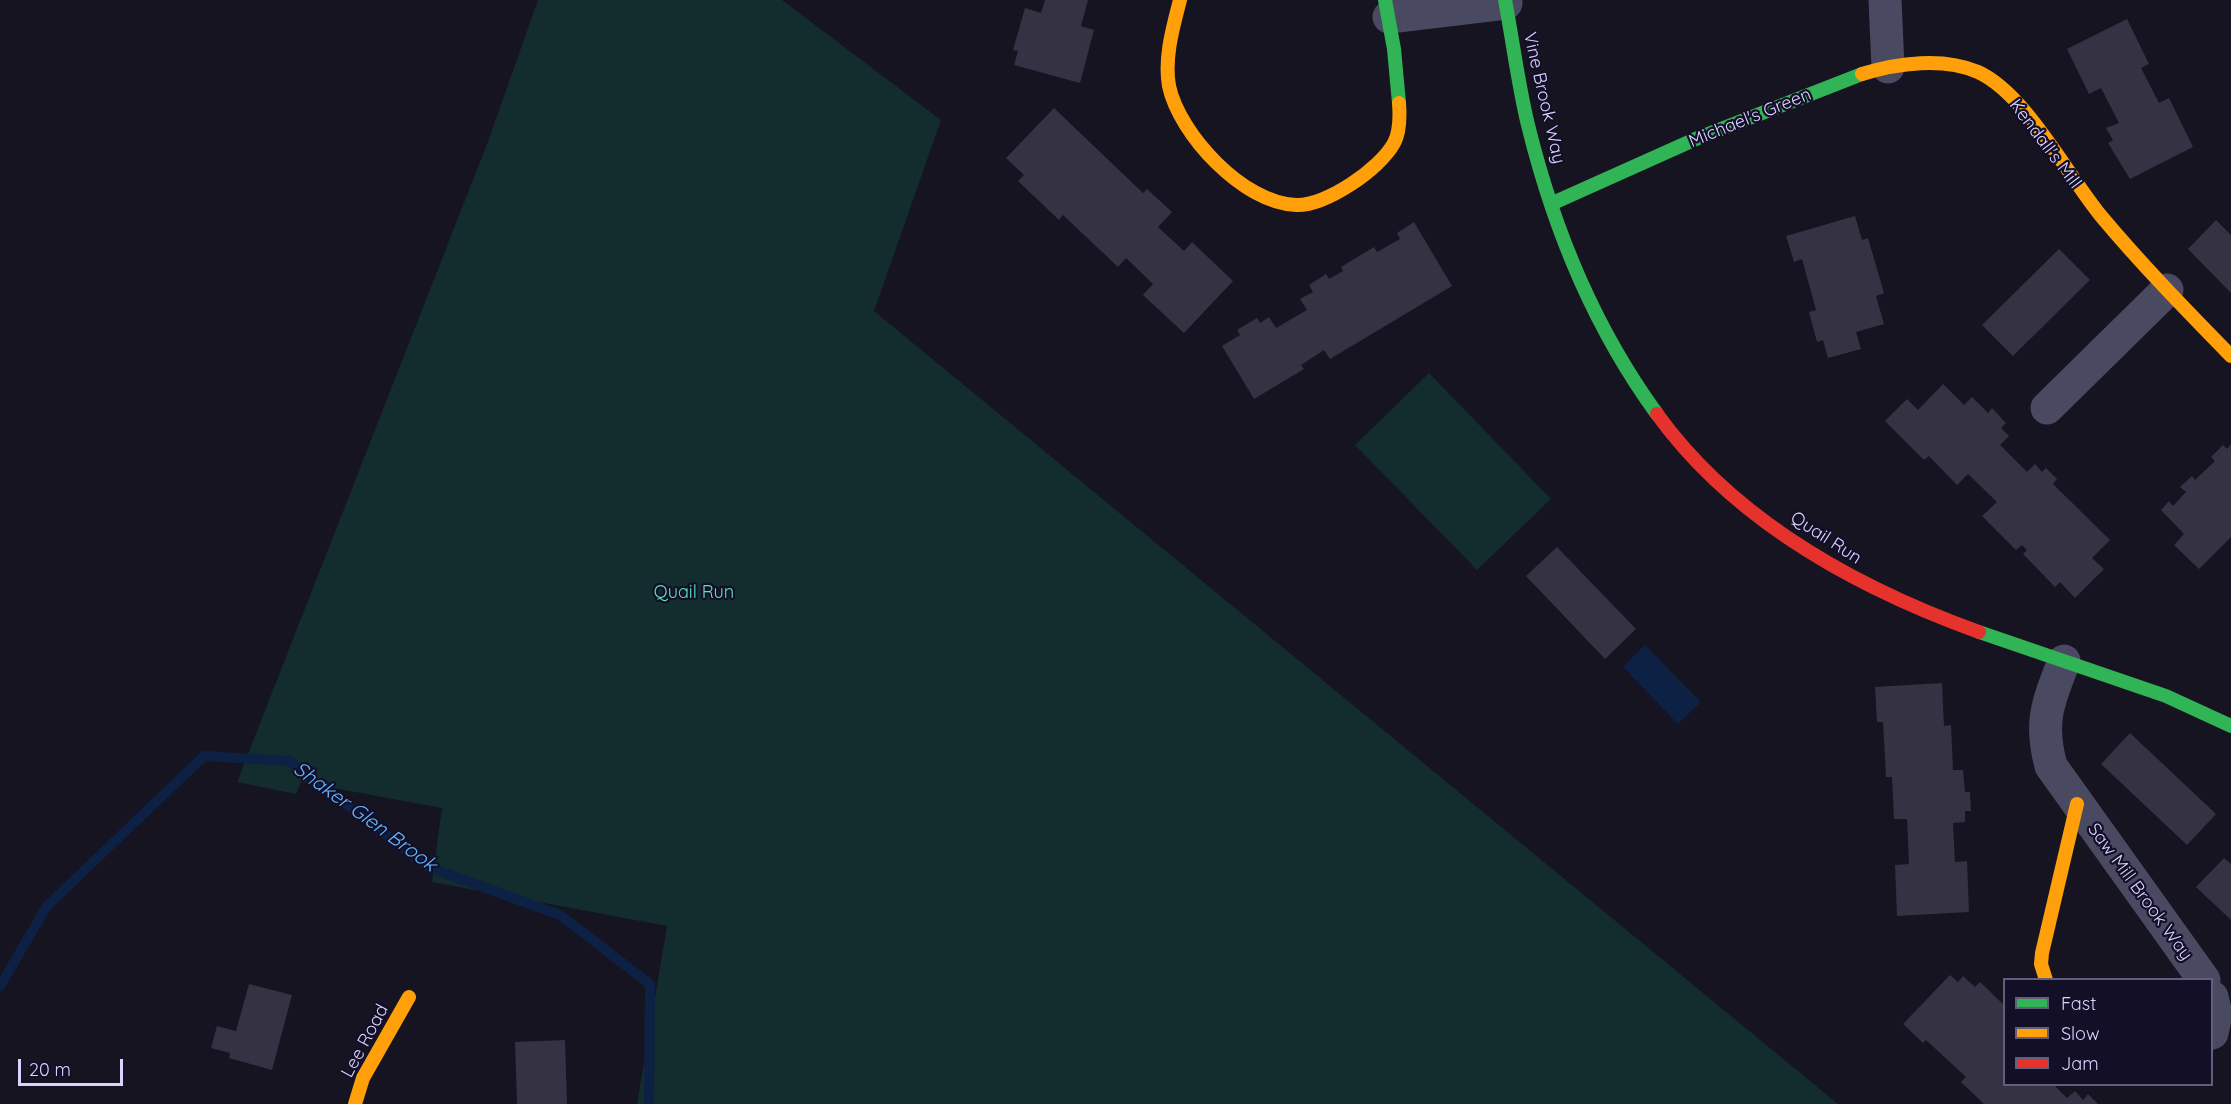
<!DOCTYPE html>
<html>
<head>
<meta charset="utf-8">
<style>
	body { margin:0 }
	#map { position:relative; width:2231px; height:1104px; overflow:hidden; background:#161421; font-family:Quicksand,sans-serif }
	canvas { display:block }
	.legend { position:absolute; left:2003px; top:978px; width:210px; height:108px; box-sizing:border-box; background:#130f26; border:2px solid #625e7d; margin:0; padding:8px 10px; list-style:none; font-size:18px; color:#d9d4ff }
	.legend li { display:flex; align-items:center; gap:12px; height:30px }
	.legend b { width:30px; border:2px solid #625e7d }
	.scale { position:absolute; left:18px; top:1059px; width:105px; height:27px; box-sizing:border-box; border:3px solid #d9d4ff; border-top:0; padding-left:8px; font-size:18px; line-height:21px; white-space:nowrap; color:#d9d4ff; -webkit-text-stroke:4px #130f26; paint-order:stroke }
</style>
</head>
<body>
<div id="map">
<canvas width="2231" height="1104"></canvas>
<ul class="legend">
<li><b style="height:8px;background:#30b455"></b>Fast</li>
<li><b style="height:8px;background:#ff9f0a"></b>Slow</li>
<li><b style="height:8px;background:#e5322d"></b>Jam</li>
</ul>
<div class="scale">20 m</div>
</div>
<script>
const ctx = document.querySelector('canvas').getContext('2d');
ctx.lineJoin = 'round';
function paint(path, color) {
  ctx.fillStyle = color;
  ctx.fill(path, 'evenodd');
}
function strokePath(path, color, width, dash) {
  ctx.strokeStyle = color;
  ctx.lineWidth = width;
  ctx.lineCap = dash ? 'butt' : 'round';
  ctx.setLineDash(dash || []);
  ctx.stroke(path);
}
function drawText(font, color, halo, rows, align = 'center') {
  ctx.font = font + ' Quicksand,sans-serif';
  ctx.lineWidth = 4.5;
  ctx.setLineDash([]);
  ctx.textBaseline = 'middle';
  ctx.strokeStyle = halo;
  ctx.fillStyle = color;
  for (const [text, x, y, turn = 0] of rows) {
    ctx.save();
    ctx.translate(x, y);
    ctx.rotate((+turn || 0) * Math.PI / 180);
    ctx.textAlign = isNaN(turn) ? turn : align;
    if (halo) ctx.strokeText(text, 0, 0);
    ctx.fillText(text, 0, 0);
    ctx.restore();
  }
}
paint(new Path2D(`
	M538,0H782L941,120L874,311L1838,1104H637L667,926L432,882L442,808L301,782L296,794L237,782L487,144Z
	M1429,373L1551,499L1477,570L1355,445Z`), '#132c2d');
paint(new Path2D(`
	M1645,645L1701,702L1678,724L1623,667Z`), '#0d2144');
strokePath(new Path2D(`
	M0,986L47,906L204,756L290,761L428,867L560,915L650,984L649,1104`), '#0d2144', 10);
paint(new Path2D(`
	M1045,0H1088L1081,26L1094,30L1080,83L1014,65L1018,51L1013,50L1025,8L1041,13Z
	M2127,19L2149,64L2141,68L2159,103L2169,98L2193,147L2130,179L2108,143L2113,140L2106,128L2119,123L2101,88L2089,94L2067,49Z
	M1054,108L1143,193L1147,189L1172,212L1158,227L1184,251L1192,242L1233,281L1184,333L1143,295L1153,284L1126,258L1118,267L1063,215L1059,220L1018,181L1024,175L1006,158Z
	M1855,216L1862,240L1868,238L1884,293L1876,296L1884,324L1856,332L1861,349L1828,358L1823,340L1817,342L1809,312L1816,310L1802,259L1794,262L1786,236Z
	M2216,220L2231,235V293L2188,249Z
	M1414,222L1452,286L1330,359L1324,350L1301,365L1304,369L1254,399L1222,346L1240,335L1237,330L1257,318L1260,323L1269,317L1276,328L1307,310L1300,299L1313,292L1309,285L1326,274L1329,279L1343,271L1341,267L1374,247L1377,252L1400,239L1397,233Z
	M2059,249L2090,280L2013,356L1982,325Z
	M1943,384L1964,405L1972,397L1988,413L1992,408L2006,423L2001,428L2009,436L2000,445L2027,472L2035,464L2042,472L2046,468L2057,479L2053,484L2110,540L2092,558L2104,569L2075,598L2060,582L2055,587L2023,554L2027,550L2022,545L2016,550L1982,516L1997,502L1968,474L1957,485L1929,456L1924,460L1885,421L1907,399L1918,410Z
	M2231,444V537L2199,569L2174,545L2184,534L2161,510L2169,501L2173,506L2186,492L2180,487L2192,476L2195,480L2215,461L2211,457L2223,445L2227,449Z
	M1557,547L1636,629L1605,659L1526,576Z
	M1942,683L1944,726L1951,725L1953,770H1963L1965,792H1970L1971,811H1965V822L1953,823L1955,862L1967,861L1969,912L1897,916L1895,865L1909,864L1907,819H1894L1892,777H1886L1883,722H1877L1875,687Z
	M2130,733L2216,814L2187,845L2101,764Z
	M2224,858L2231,864V920L2196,887Z
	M1950,975L1958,982L1963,976L1975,987L1980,982L2004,1005V1084H2053L2067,1098L2075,1091L2083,1100L2088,1094L2098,1104H1984L1961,1082L1966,1077L1926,1040L1923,1043L1903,1024Z
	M249,984L292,995L272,1070L229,1058L230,1053L211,1048L217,1026L236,1031Z
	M565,1040L567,1104H517L515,1042Z`), '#343243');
strokePath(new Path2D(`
	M1885,0L1888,67
	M1389,17L1506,3
	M2047,408L2167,290
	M2064,661C2048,702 2039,722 2051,766L2204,980
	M2212,997L2216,1014L2212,1033`), '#4a4962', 33);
strokePath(new Path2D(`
	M1385,0L1394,49L1399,103
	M1505,0C1513,42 1518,84 1528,125C1553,227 1595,329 1657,414
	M1553,203L1698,138L1862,74
	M1979,632L2166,696L2231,726`), '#30b455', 14);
strokePath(new Path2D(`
	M1180,0C1173,27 1164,58 1169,86C1179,134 1244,204 1296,205C1326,206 1380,169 1394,143C1400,132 1400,116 1399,103
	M1862,74C1898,63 1943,57 1978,72C2025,93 2068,176 2101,216C2142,265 2187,311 2231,356
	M2046,980L2041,964L2042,953L2077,804
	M355,1104L363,1078L409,997`), '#ff9f0a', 14);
strokePath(new Path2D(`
	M1657,414C1735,522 1857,588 1979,632`), '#e5322d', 14);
drawText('18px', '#d9d4ff', '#130f26', [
	["Vine Brook Way",1544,98,77],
	["Michael's Green",1750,118,-22],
	["Kendall's Mill",2045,144,53],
	["Quail Run",1826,538,33],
	["Saw Mill Brook Way",2140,892,54],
	["Lee Road",365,1041,-62]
]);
drawText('18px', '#5fe0c0', '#130f26', [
	["Quail Run",694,593]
]);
drawText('italic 20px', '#62b6ff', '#130f26', [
	["Shaker Glen Brook",365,817,36]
]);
</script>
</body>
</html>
